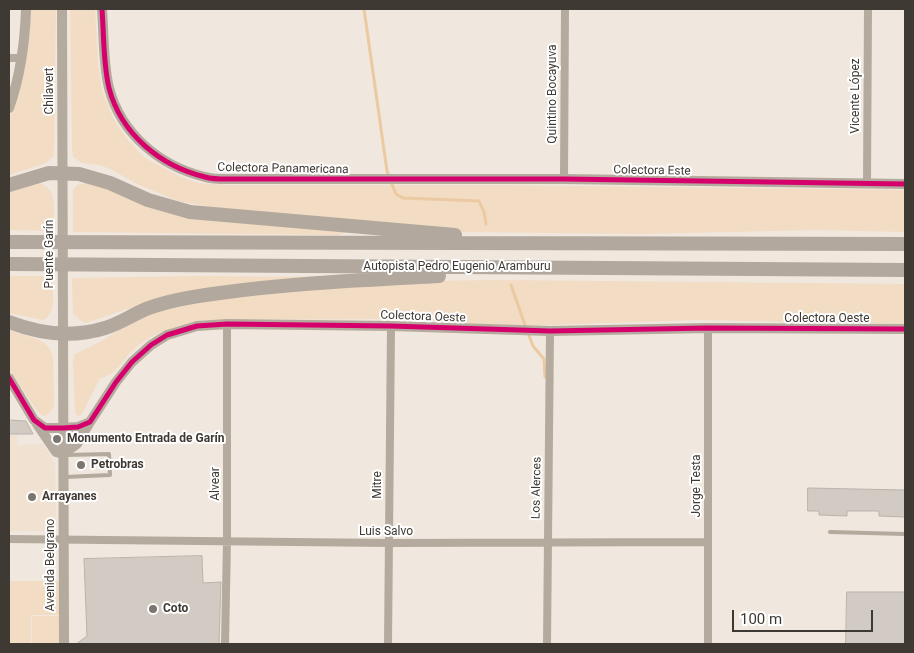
<!DOCTYPE html>
<html>
<head>
<meta charset="utf-8">
<style>
	body { margin:0 }
	#map { position:relative; width:914px; height:653px; overflow:hidden; background:#f0e7de; font-family:Roboto,sans-serif }
	canvas { display:block }
	.frame { position:absolute; inset:0; border:10px solid #3f3933; pointer-events:none }
	.scale { position:absolute; left:732px; top:610px; width:141px; height:22px; box-sizing:border-box; border:2px solid #3f3933; border-top:0; padding-left:6px; font-size:15px; line-height:18px; white-space:nowrap; color:#3f3933; -webkit-text-stroke:4px #fff; paint-order:stroke }
</style>
</head>
<body>
<div id="map">
<canvas width="914" height="653"></canvas>
<div class="frame"></div>
<div class="scale">100 m</div>
</div>
<script>
const ctx = document.querySelector('canvas').getContext('2d');
ctx.lineJoin = 'round';
function paint(path, color) {
  ctx.fillStyle = color;
  ctx.fill(path, 'evenodd');
}
function strokePath(path, color, width, dash) {
  ctx.strokeStyle = color;
  ctx.lineWidth = width;
  ctx.lineCap = dash ? 'butt' : 'round';
  ctx.setLineDash(dash || []);
  ctx.stroke(path);
}
function drawText(font, color, halo, rows, align = 'center') {
  ctx.font = font + ' Roboto,sans-serif';
  ctx.lineWidth = 4;
  ctx.setLineDash([]);
  ctx.textBaseline = 'middle';
  ctx.strokeStyle = halo;
  ctx.fillStyle = color;
  for (const [text, x, y, turn = 0] of rows) {
    ctx.save();
    ctx.translate(x, y);
    ctx.rotate((+turn || 0) * Math.PI / 180);
    ctx.textAlign = isNaN(turn) ? turn : align;
    if (halo) ctx.strokeText(text, 0, 0);
    ctx.fillText(text, 0, 0);
    ctx.restore();
  }
}
paint(new Path2D(`
	M9,435H17V445L43,444L55,464L56,531H9Z`), '#f0e1d0');
paint(new Path2D(`
	M30,9H56L54,153L53,157L46,163L9,175V120L14,106L24,65L30,30Z
	M70,9H95L98,63L102,91L114,120L128,140L145,158L177,175L198,183L223,185H504L905,190V232L816,230L645,234L464,232L222,209L178,201L139,185L112,170L100,165L82,163L73,157L72,147Z
	M37,183C60,186 53,214 53,231L9,230V192Z
	M86,183H93L158,207L355,230L338,235L73,232V190L77,185Z
	M9,276H52C52,289 58,313 43,320L9,313Z
	M195,276L348,277L162,297L86,323L81,321L73,314L72,278Z
	M501,280L905,284V324L698,320L516,326L387,319L203,320C179,325 153,332 135,348C123,358 117,376 100,378L82,414L78,416L75,413L73,362L75,354L100,342L120,329L132,318L198,299L417,281Z
	M9,329C25,339 48,335 53,357L54,405C51,411 49,415 43,416L38,412L9,369Z
	M9,581H59V615H31V644H9Z
	M32,616H59V644H32Z`), '#f2dcc4');
strokePath(new Path2D(`
	M364,9L387,171L389,176
	M391,182L396,194L403,198L479,201L484,212L486,224
	M511,285L526,328
	M528,333L533,346L544,359L545,377`), '#eccaa1', 3);
const building = new Path2D(`
	M9,420L26,421L33,434H9Z
	M808,488L905,490V517L879,516V511H847V516L819,515V511H808Z
	M202,556L203,583L221,582L219,644H76L87,636L84,559Z
	M847,592H905V644H846Z`);
paint(building, '#d2cbc4');
strokePath(building, '#bab3ac', 1);
strokePath(new Path2D(`
	M65,477L110,475L109,454L66,455
	M830,532L905,534`), '#b4aa9d', 4);
strokePath(new Path2D(`
	M9,58H21
	M564,179L565,9
	M867,183L868,9
	M708,328V644
	M9,539L389,543L708,542
	M225,644L227,541V324
	M388,644L391,326
	M547,644L550,331`), '#b4aa9d', 8);
strokePath(new Path2D(`
	M62,9L64,644
	M102,9C104,35 103,63 109,88C121,134 160,166 205,177C215,180 228,179 239,179H564L905,184
	M9,108C20,77 25,42 26,9
	M9,378L34,420L45,428H63L78,427L90,422L116,382L132,362L151,345L167,335L197,326L227,324L391,326L550,331L708,328L905,329
	M37,424L56,452L63,454L77,444L90,422`), '#b4aa9d', 10);
strokePath(new Path2D(`
	M9,185L49,173L79,174L110,183L148,200L190,212L455,235
	M9,242L905,244
	M9,264L905,270
	M9,322C40,334 73,338 105,328C119,324 132,315 146,309C170,300 195,296 220,293C292,283 366,280 439,276`), '#b3a89d', 14);
strokePath(new Path2D(`
	M102,9C104,35 103,63 109,88C121,134 160,166 205,177C215,180 228,179 239,179H564L905,184
	M9,378L34,420L45,428H63L78,427L90,422L116,382L132,362L151,345L167,335L197,326L227,324L391,326L550,331L708,328L905,329`), '#d6006c', 5);
for (const [x, y, r, color] of [
	[57,439,5,"#7d766f"],
	[81,465,5,"#7d766f"],
	[32,497,5,"#7d766f"],
	[153,609,5,"#7d766f"]
]) {
  const dot = new Path2D();
  dot.arc(x, y, r, 0, 2 * Math.PI);
  ctx.fillStyle = color;
  ctx.fill(dot);
  strokePath(dot, '#fff', 2);
}
drawText('12px', '#3f3933', '#fff', [
	["Chilavert",50,91,-90],
	["Quintino Bocayuva",553,94,-90],
	["Vicente López",856,96,-90],
	["Colectora Panamericana",283,169,1],
	["Colectora Este",652,171,1],
	["Puente Garín",50,254,-90],
	["Autopista Pedro Eugenio Aramburu",457,267],
	["Colectora Oeste",423,317,2],
	["Colectora Oeste",827,319],
	["Alvear",216,484,-90],
	["Mitre",378,485,-90],
	["Jorge Testa",697,486,-90],
	["Los Alerces",537,488,-89],
	["Luis Salvo",386,532],
	["Avenida Belgrano",51,565,-90]
]);
drawText('bold 12px', '#3f3933', '#fff', [
	["Monumento Entrada de Garín",67,439],
	["Petrobras",91,465],
	["Arrayanes",42,497],
	["Coto",163,609]
], 'left');
</script>
</body>
</html>
